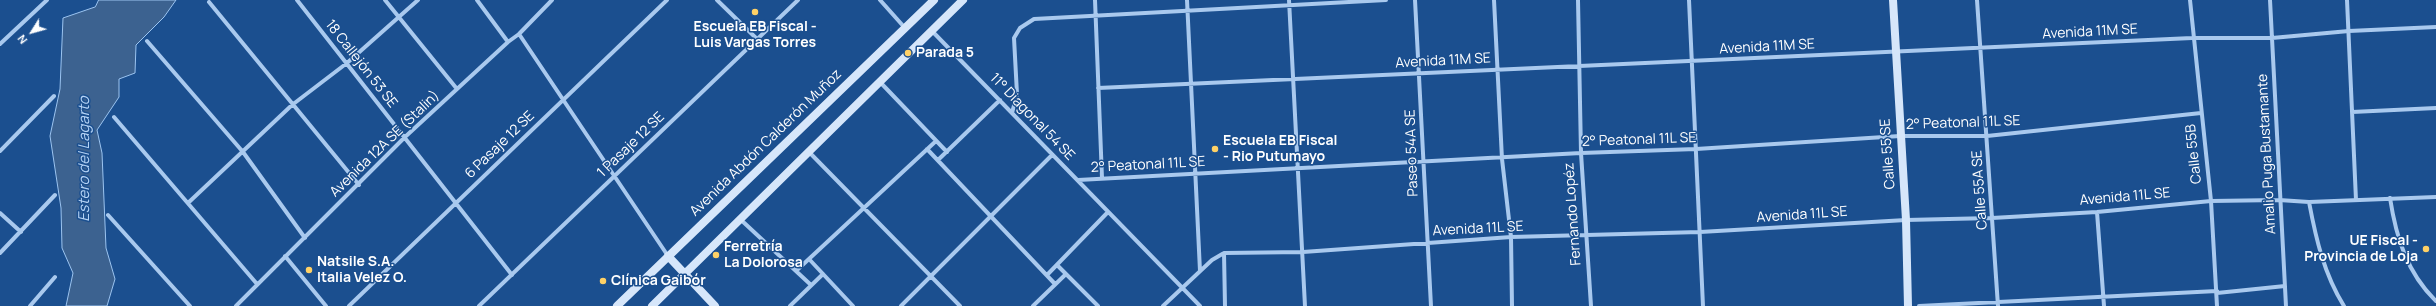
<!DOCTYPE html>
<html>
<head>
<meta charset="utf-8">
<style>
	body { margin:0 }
	#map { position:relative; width:2436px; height:306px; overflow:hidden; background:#1b4f8f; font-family:Manrope,sans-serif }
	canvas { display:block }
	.north { position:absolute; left:12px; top:12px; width:40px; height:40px; -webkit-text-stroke:3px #1b4f8f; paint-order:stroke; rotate:233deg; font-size:11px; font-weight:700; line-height:16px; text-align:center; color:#fff }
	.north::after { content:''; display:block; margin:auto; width:14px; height:18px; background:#fff; clip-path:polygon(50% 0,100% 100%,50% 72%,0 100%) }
</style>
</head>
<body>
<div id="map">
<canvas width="2436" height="306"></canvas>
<div class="north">N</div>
</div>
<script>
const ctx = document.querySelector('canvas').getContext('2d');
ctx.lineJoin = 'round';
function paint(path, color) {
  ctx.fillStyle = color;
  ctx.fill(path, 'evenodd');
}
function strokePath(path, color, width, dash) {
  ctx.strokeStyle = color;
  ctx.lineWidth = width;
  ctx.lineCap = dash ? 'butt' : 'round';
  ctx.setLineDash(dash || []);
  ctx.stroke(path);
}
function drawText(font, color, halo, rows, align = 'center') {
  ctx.font = font + ' Manrope,sans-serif';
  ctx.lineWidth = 3;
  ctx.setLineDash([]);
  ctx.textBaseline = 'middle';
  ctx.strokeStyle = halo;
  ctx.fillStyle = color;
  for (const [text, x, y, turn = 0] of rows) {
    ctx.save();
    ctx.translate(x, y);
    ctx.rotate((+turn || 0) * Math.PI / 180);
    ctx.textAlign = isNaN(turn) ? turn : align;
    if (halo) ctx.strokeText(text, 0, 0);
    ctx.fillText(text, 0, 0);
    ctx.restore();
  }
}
const water = new Path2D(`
	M99,0H176L164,17L136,45L135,73L119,79V97L97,130L102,153L106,248L115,279L107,306H66L73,273L62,248L61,208L50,136L60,89L63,18L95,7Z`);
paint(water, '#3c6290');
strokePath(water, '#9cc4f0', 1);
strokePath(new Path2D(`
	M297,0L512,275
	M385,0L457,89
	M477,0L508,42
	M717,0L757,39
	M880,0L905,28
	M1095,0L1102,178
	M1187,0L1200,271
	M1289,0L1305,306
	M1415,0L1431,306
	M1494,0L1502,159L1511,237L1512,306
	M1578,0L1581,153L1591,306
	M1689,0L1703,306
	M1977,0L1998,306
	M2190,0L2211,201L2217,306
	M2270,0L2286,306
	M2347,0L2356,200
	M209,2L359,185
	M931,30L1200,306
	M519,34L668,256
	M147,41L243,152L305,238
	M0,44L47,0
	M880,82L947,152
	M1098,88L2192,38H2272L2349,31L2436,27
	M2352,112L2436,108
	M1012,113L1017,94L1014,38L1020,28L1034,19L1386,0
	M114,117L257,284
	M927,149L1055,284
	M0,151L54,96
	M809,152L960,306
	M938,160L1000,100
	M1078,180L1581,153L1696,149L1900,136H1987L2201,113
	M2390,198C2396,237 2407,273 2436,301
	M2309,202C2316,239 2324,274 2344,306
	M188,203L292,105L347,63L418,0
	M2097,212L2104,306
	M0,213L21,232
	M108,215L190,306
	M740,219L811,285
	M0,253L55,195
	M1224,253L1225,306
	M285,256L326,306
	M809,259L853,306
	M1057,265L1098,306
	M796,271L936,141
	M1047,275L1108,212
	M2217,293L2285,286
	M30,306L55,277
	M236,306L405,137L508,42L519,34L552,0
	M349,306L667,0
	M479,306L798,0
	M790,306L823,274
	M901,306L1052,155
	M1033,306L1066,274
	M1163,306L1212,260L1224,253L1303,252L1511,237L1700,232L1906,220L1992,218L2097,212L2211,201L2279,200L2309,202L2436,197
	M1919,306L2217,291`), '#a9c9ee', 4);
strokePath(new Path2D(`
	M1893,0L1906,220L1908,306
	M668,256L715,306
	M617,306L934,0
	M652,306L963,0`), '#d6e6fa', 8);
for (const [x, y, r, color] of [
	[755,12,4,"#ffd166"],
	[908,53,4,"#ffd166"],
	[1215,149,4,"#ffd166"],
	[2426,249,4,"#ffd166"],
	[716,255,4,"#ffd166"],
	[309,270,4,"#ffd166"],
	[603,281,4,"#ffd166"]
]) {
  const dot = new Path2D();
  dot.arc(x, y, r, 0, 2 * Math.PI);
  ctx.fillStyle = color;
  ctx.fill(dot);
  strokePath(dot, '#1b4f8f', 1.5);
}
drawText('bold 14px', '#fff', '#1b4f8f', [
	["Escuela EB Fiscal -",755,27,"center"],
	["Luis Vargas Torres",755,43,"center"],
	["Parada 5",916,53],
	["Escuela EB Fiscal",1223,141],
	["- Rio Putumayo",1223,157],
	["UE Fiscal -",2418,241,"right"],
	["Provincia de Loja",2418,257,"right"],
	["Ferretría",724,247],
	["La Dolorosa",724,263],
	["Natsile S.A.",317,262],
	["Italia Velez O.",317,278],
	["Clínica Gaibór",611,281]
], 'left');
drawText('14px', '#fff', '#1b4f8f', [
	["Avenida 11M SE",2090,32,-3],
	["Avenida 11M SE",1767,47,-3],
	["Avenida 11M SE",1443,61,-3],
	["18 Callejón 53 SE",361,64,52],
	["11° Diagonal 54 SE",1032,117,46],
	["2° Peatonal 11L SE",1963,123,-2],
	["2° Peatonal 11L SE",1639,140,-2],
	["Avenida Abdón Calderón Muñoz",766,143,-44],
	["Avenida 12A SE (Stalin)",385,144,-44],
	["6 Pasaje 12 SE",500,145,-44],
	["1 Pasaje 12 SE",631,145,-44],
	["Paseo 54A SE",1412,153,-92],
	["Calle 55 SE",1888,154,-94],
	["Calle 55B",2194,154,-96],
	["Amalio Puga Bustamante",2267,154,-93],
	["2° Peatonal 11L SE",1148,165,-3],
	["Calle 55A SE",1980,190,-94],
	["Avenida 11L SE",2125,197,-5],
	["Fernando Lopéz",1573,214,-94],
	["Avenida 11L SE",1802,215,-4],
	["Avenida 11L SE",1478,229,-3]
]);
drawText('italic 15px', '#b5d3f5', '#1b4f8f', [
	["Estero del Lagarto",85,159,-90]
]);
</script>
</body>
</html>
